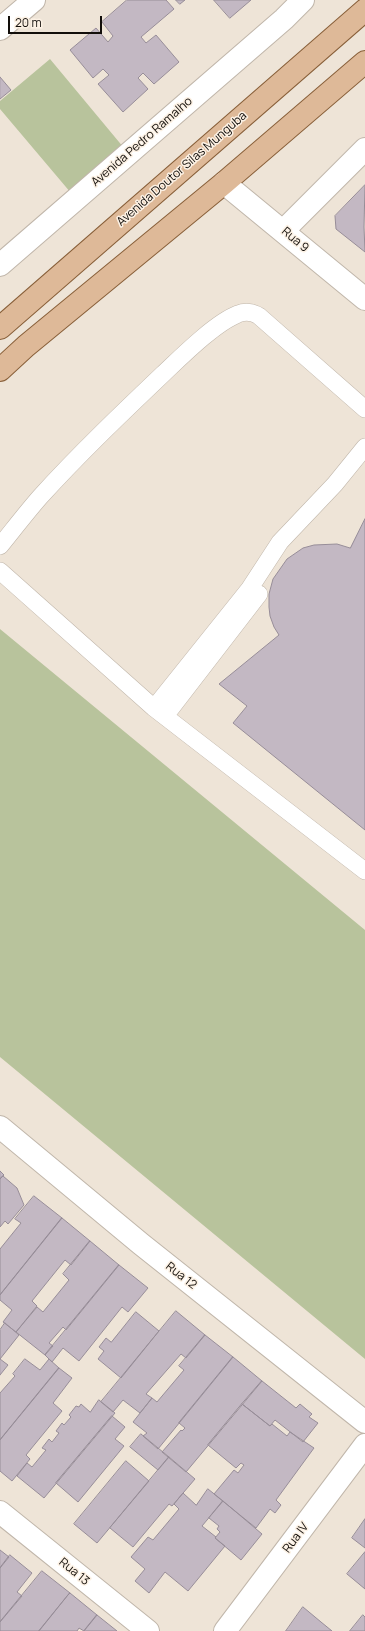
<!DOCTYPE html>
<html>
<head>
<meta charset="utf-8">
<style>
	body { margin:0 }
	#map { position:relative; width:365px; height:1631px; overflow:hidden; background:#eee4d7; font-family:Manrope,sans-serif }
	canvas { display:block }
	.scale { position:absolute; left:8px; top:16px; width:94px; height:18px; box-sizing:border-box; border:2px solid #120e0a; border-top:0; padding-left:5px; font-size:12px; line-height:14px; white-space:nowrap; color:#120e0a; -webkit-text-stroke:3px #fcf1e4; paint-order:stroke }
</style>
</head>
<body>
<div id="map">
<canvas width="365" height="1631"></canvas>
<div class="scale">20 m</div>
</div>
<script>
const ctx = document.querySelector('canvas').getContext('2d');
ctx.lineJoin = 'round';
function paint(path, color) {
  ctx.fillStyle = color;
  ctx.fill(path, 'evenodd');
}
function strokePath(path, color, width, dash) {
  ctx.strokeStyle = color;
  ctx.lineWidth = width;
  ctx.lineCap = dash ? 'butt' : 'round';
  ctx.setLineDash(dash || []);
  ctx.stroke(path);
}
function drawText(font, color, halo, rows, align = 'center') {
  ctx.font = font + ' Manrope,sans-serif';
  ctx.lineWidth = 3;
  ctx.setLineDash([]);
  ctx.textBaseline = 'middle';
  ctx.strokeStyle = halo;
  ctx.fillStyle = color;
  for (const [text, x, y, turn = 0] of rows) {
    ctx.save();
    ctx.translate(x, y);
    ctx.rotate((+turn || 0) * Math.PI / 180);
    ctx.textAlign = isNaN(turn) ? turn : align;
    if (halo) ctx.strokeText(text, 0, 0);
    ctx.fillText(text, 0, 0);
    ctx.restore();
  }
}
paint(new Path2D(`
	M50,59L124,148L71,193L0,109V101Z
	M0,629L365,930V1359L0,1057Z`), '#b8c39c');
const building = new Path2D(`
	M127,0H166L174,9L141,37L146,43L156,35L179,62L154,84L143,73L138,78L148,89L123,112L98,84L109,75L103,69L93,78L70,50L96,28L108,42L113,36L102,22Z
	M176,0H185L180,4Z
	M214,0H251L230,18Z
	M0,77L11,90L0,99Z
	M365,185L364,227L365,252L336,229L335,216Z
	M365,519V830L233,723L247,706L219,684L279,635L274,627L270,616L269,607V594L273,579L287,559L303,548L314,545L337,544L350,548Z
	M0,1171L4,1175L0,1179Z
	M3,1176L17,1188L24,1205L8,1224L5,1221L0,1227V1179Z
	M34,1196L62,1218L0,1295V1249L21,1223L15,1219Z
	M62,1218L90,1241L71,1265L65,1260L32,1301L37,1306L16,1332L3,1322L12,1310L0,1300V1295Z
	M90,1241L119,1265L66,1330L63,1327L49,1343L53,1346L45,1355L16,1332L37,1307L43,1312L69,1280L63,1274Z
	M119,1265L148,1288L128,1312L122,1307L79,1361L63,1348L52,1362L45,1355Z
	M176,1311L205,1335L186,1358L181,1354L146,1394L152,1398L140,1413L123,1400L113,1412L101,1402Z
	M136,1312L159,1331L121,1378L98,1359L104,1351L99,1347L106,1338L111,1342Z
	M5,1323L19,1335L0,1359V1330Z
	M205,1335L233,1357L158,1449L143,1436L147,1433L133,1422L152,1398L157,1402L184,1370L179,1366Z
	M233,1357L262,1381L186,1472L162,1452L181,1430L182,1431L185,1428L179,1423Z
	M0,1359L8,1365L0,1375Z
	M25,1359L40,1370L49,1359L59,1368L0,1440V1393L15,1376L13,1374Z
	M59,1368L72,1378L53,1403L62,1411L26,1455L30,1459L12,1481L0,1471V1440Z
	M262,1381L296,1408L300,1404L312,1414L309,1417L318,1423L303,1442L275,1420L270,1426L242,1404Z
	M99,1400L115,1413L44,1498L17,1476L27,1463L32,1467L46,1450L42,1448L49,1439L52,1442L59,1433L56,1431L62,1423L64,1425L71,1417L69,1415L76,1406L79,1407L81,1404L90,1412Z
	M242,1404L270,1426L272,1424L287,1436L290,1432L314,1448L276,1500L281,1505L275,1513L270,1509L256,1528L214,1494L234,1470L238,1473L244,1465L241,1463L236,1468L208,1445Z
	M112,1416L125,1427L115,1439L124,1446L78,1502L56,1483Z
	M141,1434L169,1457L158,1470L130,1447Z
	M169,1457L195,1479L172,1506L169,1504L133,1547L110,1528Z
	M126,1461L149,1481L97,1543L74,1524Z
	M208,1489L223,1501L202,1526L216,1537L215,1538L225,1546L188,1591L165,1572L149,1593L135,1581L145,1569L131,1557L148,1537L153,1540L179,1509L174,1504L183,1493L196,1505Z
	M223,1501L262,1534L241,1560L215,1538L220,1532L217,1529L219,1526L209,1518Z
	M365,1519V1548L352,1538Z
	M0,1550L9,1557L0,1568Z
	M365,1552V1589L347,1574Z
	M10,1555L32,1573L17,1592L22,1596L0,1622V1568Z
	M42,1571L70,1593L68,1595L39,1631H0V1622Z
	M70,1593L97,1615L84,1631L79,1628L77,1631H39Z
	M303,1607L321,1622L332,1631H286Z
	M97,1615L117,1631H84Z
	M363,1615L365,1617V1631H350Z`);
paint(building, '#c3b8c3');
strokePath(building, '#978d98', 1);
const lane = new Path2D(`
	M0,546C13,530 26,513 40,497C79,454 121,414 163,374C181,357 215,323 238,314C245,311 253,312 259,316L365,409
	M0,571L154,708L365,871
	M154,708L250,588L280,542L335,484L365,447
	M165,716L259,594`);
const street = new Path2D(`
	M0,29L34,0
	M224,183L365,299
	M283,231L365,149
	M0,265L284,19L303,0
	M0,1127L141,1244L365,1422
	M0,1512L148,1631
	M225,1631L365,1445`);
const primary = new Path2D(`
	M0,328L365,10
	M0,370L26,346L224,183L365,62`);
strokePath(lane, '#c0b6aa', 18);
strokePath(street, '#c0b6aa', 24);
strokePath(primary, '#885f39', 24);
strokePath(lane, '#fff', 17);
strokePath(street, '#fff', 22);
strokePath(primary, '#deb998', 22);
drawText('12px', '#120e0a', '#fcf1e4', [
	["Avenida Pedro Ramalho",142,142,-41],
	["Avenida Doutor Silas Munguba",182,169,-41],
	["Rua 9",295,240,40],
	["Rua 12",181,1276,38],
	["Rua IV",296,1538,-53],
	["Rua 13",74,1572,39]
]);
</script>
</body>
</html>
